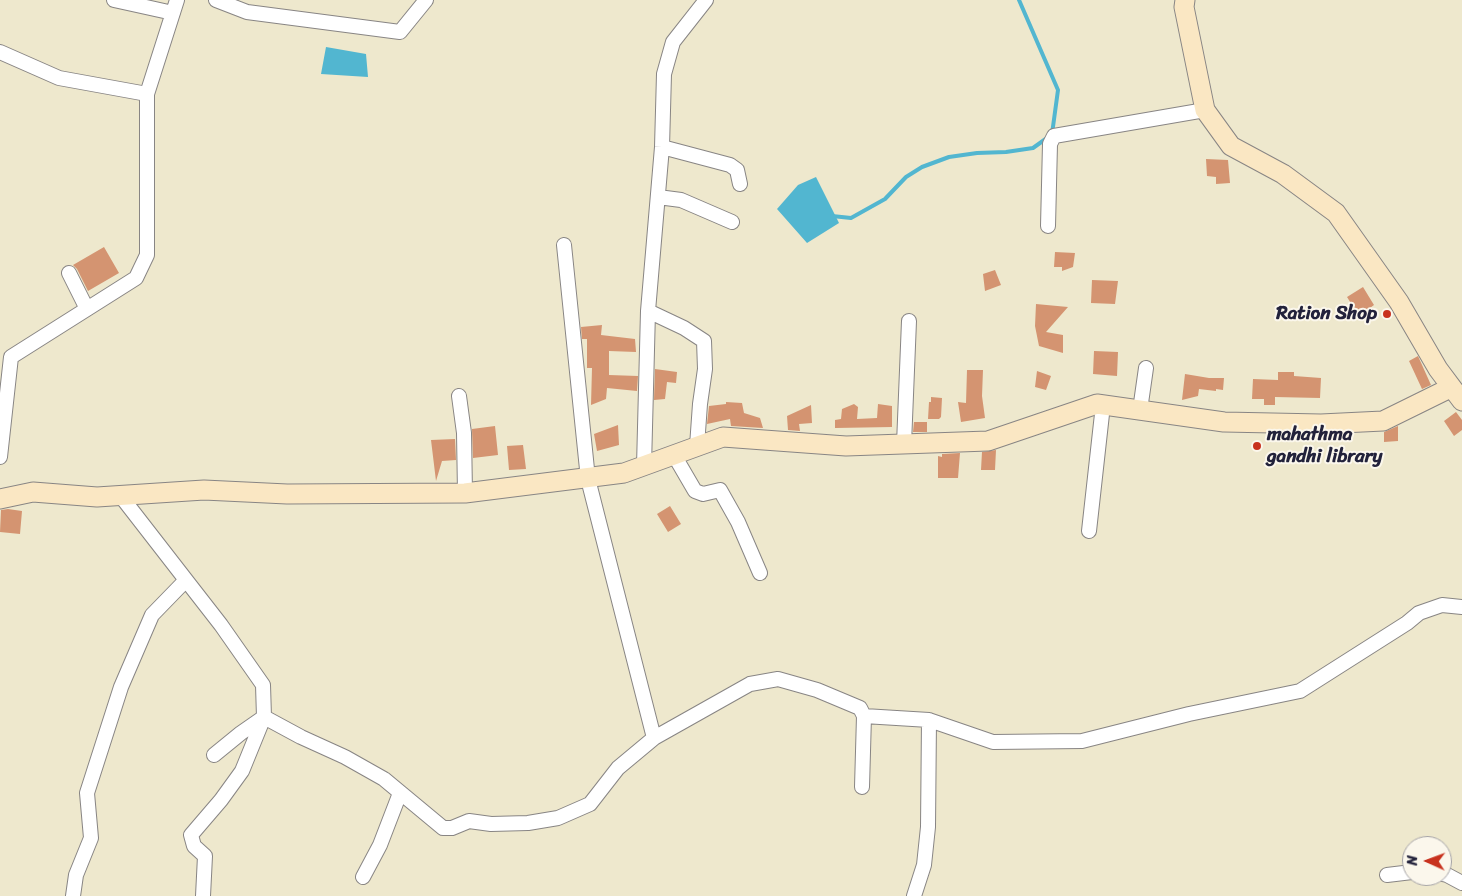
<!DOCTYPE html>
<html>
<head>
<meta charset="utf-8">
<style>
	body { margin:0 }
	#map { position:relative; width:1462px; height:896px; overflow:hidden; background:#eee8cd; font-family:Sriracha,sans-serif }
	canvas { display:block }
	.north { position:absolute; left:1402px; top:836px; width:50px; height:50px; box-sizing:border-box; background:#fbf7ec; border:1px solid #a4a2a5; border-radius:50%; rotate:272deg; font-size:14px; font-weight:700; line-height:20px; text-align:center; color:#22223b }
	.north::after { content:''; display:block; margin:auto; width:18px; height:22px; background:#c8321e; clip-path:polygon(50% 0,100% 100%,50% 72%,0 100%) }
</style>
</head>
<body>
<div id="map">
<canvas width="1462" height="896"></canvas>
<div class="north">N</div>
</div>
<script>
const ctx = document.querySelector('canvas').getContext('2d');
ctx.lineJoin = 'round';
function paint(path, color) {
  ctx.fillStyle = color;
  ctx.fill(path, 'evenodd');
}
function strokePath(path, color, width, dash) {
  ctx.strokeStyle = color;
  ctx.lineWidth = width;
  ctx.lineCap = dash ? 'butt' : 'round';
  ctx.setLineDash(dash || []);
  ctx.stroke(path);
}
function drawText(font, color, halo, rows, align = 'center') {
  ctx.font = font + ' Sriracha,sans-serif';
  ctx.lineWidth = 4;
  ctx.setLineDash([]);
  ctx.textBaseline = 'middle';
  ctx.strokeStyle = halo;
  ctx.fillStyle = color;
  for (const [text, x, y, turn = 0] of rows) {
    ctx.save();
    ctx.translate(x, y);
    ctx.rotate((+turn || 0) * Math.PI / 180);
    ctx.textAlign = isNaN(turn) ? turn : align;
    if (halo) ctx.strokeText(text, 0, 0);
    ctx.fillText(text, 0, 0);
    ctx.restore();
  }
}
paint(new Path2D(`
	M326,47L366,54L368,77L321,74Z
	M816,177L839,223L807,243L777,209L798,185Z`), '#52b6d0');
strokePath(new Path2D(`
	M1019,0L1058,90L1052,134
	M832,216L851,218L885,199L906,177L922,167L949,157L977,153L1006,152L1033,148L1047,138`), '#52b6d0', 4);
paint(new Path2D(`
	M1206,159L1228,160L1230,183L1216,184V177L1207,176Z
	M104,247L119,273L88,291L77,269L73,265Z
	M1055,252L1075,253L1073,267L1062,271V267H1054Z
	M995,270L1001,285L985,291L983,274Z
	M1092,280L1118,281L1115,304L1091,303Z
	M1363,287L1374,305L1359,316L1347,297Z
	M1036,304L1068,307L1046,332L1063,335V353L1039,346L1035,326Z
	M602,325L601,335L635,339L636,352L609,351V375L638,376L637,391L607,388L606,399L591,405L592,368H587V339H582L581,327Z
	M1094,351L1118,352L1117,376L1093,374Z
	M1418,356L1431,385L1422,389L1409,361Z
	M655,369L677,372L676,383L667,382L665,399L654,400Z
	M967,370H983L982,396L985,418L961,422L958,402L966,403Z
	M1037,371L1051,376L1046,390L1035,387Z
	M1278,372H1294V376L1321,378L1320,398L1275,397V405H1264V399H1252L1253,379L1278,380Z
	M1185,374L1209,378H1224L1223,390L1216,389V391L1199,389L1198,396L1182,400Z
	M931,397L942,398L941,417L939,419H928L929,402H931Z
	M726,402L742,403L744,413L760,418L763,428L731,426L730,419L707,424L709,406L726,404Z
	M854,404L858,407L857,419L877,418L878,404L892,406V427L835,428V420L841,419L842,409Z
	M811,405L812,423L799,424L800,431L788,430L787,416Z
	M1456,412L1462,420V430L1454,436L1444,421Z
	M914,422H927V432H913Z
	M618,425L619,445L597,451L594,434Z
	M495,426L498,455L473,458L472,429Z
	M1398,426V441L1384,442V432Z
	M455,439L456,460L442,461L436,481L431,440Z
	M523,445L526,469L509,470L507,446Z
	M996,450L995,470H981L982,452Z
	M960,453L958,478H938V456L942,457V454Z
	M670,506L681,524L668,532L657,514Z
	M8,509L22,511L20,534L0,532L1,510Z`), '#d49471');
const street = new Path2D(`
	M114,0L173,13
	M216,0L247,12L400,32L426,0
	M0,52L59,78L147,94
	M662,147L730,165L737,170L740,184
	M658,197L681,200L732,222
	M1048,226L1050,144L1054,136L1205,110
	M564,245L588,479L654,738
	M69,273L87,309
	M459,396L464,433L465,493
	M1140,410L1146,368
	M904,444L909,321
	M697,446L700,404L705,369L704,341L684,328L648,311L662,147L664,74L673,42L706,0
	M674,455L695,491L703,494L720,490L738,522L760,573
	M0,457L11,357L136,278L147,255V94L177,0
	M644,466L648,311
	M1089,531L1103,405
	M186,580L221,625L263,685L264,717L242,771L221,800L191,835L194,846L205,856L203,896
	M864,716L929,720L993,742L1082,741L1189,714L1300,691L1407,623L1419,613L1442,605L1462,607
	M214,755L241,733L264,717L301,737L345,757L384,779L443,828H452L469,821L491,824L528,823L558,818L590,804L618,768L654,738L750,684L778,679L817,690L860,708L864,716L862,787
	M1442,874L1447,875L1462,883
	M1387,875L1412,872
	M363,877L380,845L400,793
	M73,896L76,875L91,838L87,793L121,687L152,615L186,580L120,495
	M914,896L924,865L928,827L929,720`);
const secondary = new Path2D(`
	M1185,0L1184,7L1205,110L1231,146L1283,174L1336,213L1399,302L1438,369L1462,401
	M0,499L33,492L97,497L204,490L287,494L465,493L624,473L723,437L846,446L988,441L1097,404L1224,422L1321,424L1383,421L1450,388`);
strokePath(street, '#888584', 16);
strokePath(secondary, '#888584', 21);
strokePath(street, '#fff', 14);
strokePath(secondary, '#fae7c3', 19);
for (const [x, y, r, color] of [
	[1387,314,5,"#c8321e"],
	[1257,446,5,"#c8321e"]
]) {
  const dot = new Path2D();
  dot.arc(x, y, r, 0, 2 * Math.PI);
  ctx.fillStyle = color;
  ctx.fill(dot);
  strokePath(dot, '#fbf7ec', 2);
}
drawText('bold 19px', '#22223b', '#fbf7ec', [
	["Ration Shop",1377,314],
	["mahathma",1267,435,"left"],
	["gandhi library",1267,457,"left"]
], 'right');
</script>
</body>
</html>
